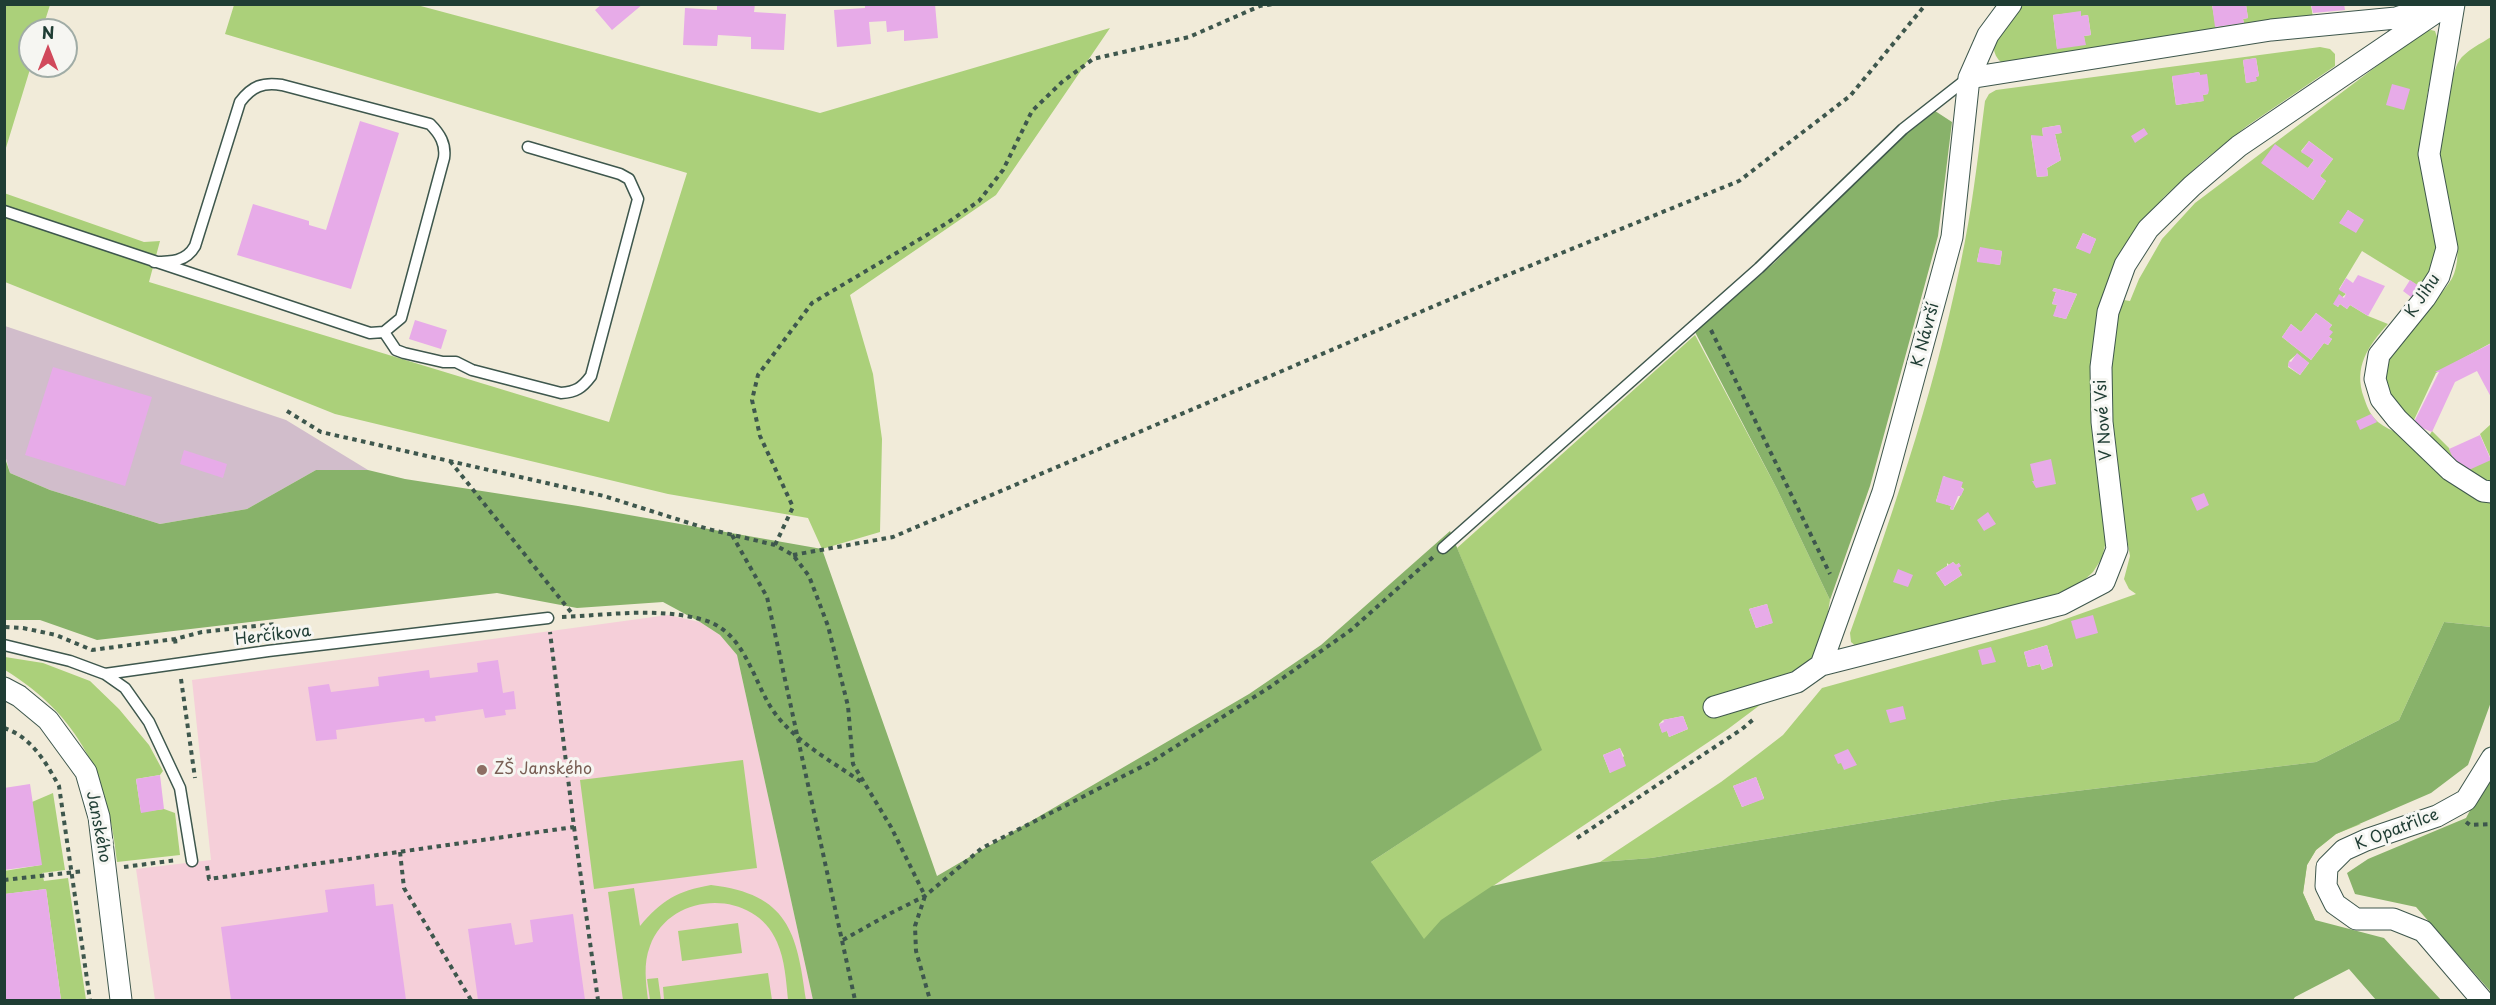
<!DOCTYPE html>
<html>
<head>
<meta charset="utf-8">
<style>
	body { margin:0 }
	#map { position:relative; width:2496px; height:1005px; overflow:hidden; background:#f1ebd9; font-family:"Playpen Sans",sans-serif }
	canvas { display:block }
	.frame { position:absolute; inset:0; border:6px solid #1f3d34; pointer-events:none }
	.north { position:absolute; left:18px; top:18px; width:60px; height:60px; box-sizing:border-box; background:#f6f6f2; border:2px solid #a0aca6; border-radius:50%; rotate:0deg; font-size:16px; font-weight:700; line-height:24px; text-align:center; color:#1f3d34 }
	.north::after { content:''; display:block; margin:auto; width:21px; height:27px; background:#d1495b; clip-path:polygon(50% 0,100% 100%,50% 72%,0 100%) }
</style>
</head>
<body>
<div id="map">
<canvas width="2496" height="1005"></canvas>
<div class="frame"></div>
<div class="north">N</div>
</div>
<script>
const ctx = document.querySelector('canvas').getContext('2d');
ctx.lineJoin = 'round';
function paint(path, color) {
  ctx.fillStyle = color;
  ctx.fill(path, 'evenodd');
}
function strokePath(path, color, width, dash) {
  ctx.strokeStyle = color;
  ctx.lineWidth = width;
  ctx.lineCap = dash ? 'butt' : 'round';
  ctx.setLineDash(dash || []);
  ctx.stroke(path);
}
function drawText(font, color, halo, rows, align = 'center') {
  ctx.font = font + ' "Playpen Sans",sans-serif';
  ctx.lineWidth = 6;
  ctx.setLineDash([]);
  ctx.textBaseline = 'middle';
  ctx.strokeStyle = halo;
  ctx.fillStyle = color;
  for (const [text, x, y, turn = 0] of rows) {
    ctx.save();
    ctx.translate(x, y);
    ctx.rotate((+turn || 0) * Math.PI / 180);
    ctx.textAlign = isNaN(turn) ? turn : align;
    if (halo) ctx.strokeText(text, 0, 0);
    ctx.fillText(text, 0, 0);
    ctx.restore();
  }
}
paint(new Path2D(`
	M668,615L700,622L720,635L737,655L813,1000H155L136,869L211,860L192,680Z`), '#f5cfd9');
paint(new Path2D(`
	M5,326L286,420L368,470H316L247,509L160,524L50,490L10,473L5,455Z`), '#d1bdcb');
paint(new Path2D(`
	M5,4L50,5L42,30H30L31,66L5,151Z
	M234,5H417L820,113L1110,28L996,195L850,295L873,374L882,439L880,532L822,549L808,518L668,494L335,414L5,282L4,193L144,242L160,241L149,282L609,422L687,173L225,34Z
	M2023,5H2212L2216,27L2244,23L2243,19L2248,18L2246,5H2311L2314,24L2002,63C1980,44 2009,21 2023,5ZM2080,12L2081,16L2088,15L2091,35L2084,36L2085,44L2057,48L2053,15Z
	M2431,30L2435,31L2438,40L2427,96L2420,159L2422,174L2442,242L2425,290L2362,251L2339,289L2346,294L2334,304L2338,307L2340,304L2347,309L2350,305L2368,316L2388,324C2368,346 2353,367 2364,398C2367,407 2371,416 2378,422C2390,432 2411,437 2425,443L2432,431L2449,448L2460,473L2491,459L2480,434L2491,424V627L2444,622L2399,720L2316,762L2002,800L1651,858L1600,862L1721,782L1761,752L1783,735L1822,688L2046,626L2136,594L2129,589L2124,579L2130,556L2106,421L2117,299L2130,301L2139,279L2162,239L2195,203L2422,32ZM2309,141L2333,159L2320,176L2326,181L2313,200L2262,163L2308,168L2314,160L2301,151ZM2348,210L2363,220L2356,232L2340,223ZM2316,313L2332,325L2329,329V337L2332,339L2328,345L2324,343L2311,360L2282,337L2291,324L2301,332ZM2297,354L2309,363L2300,375L2288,367L2289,361ZM2047,645L2053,666L2042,670L2040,664L2028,667L2024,652ZM1756,777L1764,798L1742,807L1733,786Z
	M2491,37V343L2436,373L2413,422L2381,405L2382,350C2401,330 2445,297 2454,274C2467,240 2440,201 2436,167C2434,152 2450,75 2459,61C2465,51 2482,43 2491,37Z
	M2320,47L2330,49L2335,54V66L2247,126L2203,161L2164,197L2130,239L2104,297L2106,541L2102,558L2093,572L2080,584L2042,600L1857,647L1851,642L1850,633C1896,505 1940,374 1965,241C1974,195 1979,147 1985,101L1989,94L1996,90ZM2256,58L2259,76L2256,77V81L2246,83L2243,60ZM2199,72L2200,75H2207L2208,94L2203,95V101L2176,105L2172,77ZM2060,125L2061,133L2055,134L2061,160L2047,168L2048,176L2037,177L2031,136H2043L2042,128ZM2083,233L2096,239L2090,253L2076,248ZM1980,248L2002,251L2000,265L1977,261ZM2054,288L2077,294L2066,319L2054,316L2057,305L2052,304L2056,292L2053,291ZM1944,476L1964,489L1953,510L1950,509L1951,506L1936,501ZM1953,562L1956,565L1959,563L1958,568L1962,575L1945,586L1936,573L1947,566V563L1949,565Z
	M1695,335L1777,489L1830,600L1820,660L1728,729L1493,886L2361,824L2336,834L2316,850L2307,865L2303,893L2315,920L1781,1000H1409L1371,862L1541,750L1457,548ZM1767,604L1772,623L1756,628L1749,609ZM1683,716L1688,729L1669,737L1667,731L1662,732L1659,724L1663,720ZM1620,748L1624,756L1610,773L1603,755Z
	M5,657L43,663L90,681L119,709L149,745L163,771L160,775L136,779L141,812L164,809L175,813L180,855L117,862C109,778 79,715 5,670Z
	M743,760L757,868L594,889L580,780Z
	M53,793L65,870L42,873L44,881L68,878L86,1000H61L46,889L5,894L4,871L41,865L32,802Z
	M711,885C788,894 797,932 806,1000H788C786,981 785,960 777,942C754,888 670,891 650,946C643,964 646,982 648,1000H623L608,892L634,888L640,926C662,900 677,891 711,885Z
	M738,923L742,953L682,961L678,931Z
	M768,973L772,1000H664L663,987Z
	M658,978L661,1000H650L647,979Z`), '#abd07a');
paint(new Path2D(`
	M1929,107L1952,122L1938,236L1870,486L1830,600L1777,489L1695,332L1774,263Z
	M4,455L10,473L50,490L160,524L247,509L316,470H368L405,479L578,506L822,549L937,876L1249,694L1321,645L1450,531L1542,750L1371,862L1424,939L1441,920L1492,886L1600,862L1651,858L2002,800L2316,762L2399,720L2444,622L2491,627V702L2468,765L2431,793L2336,834L2316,850L2307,865L2303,893L2315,920L2384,938L2441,1000H2376L2349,969L2295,997L2293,1000H813L737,655L720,635L700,622L663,602L577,608L497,593L97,640L40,620H5Z
	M2491,771V992L2416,907L2355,894L2347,873L2368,859L2466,818Z`), '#88b26a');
paint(new Path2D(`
	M602,4H643L612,30L595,10Z
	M717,4H755L754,12L786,14L784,50L751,49V37L718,35L717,46L683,45L685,8L717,10Z
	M865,4H935L938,38L904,41V30L887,32L886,21L869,22L871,44L837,47L834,10L865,8Z
	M2212,4H2246L2248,18L2243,19L2244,23L2215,27Z
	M2311,4H2344L2345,10L2313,13Z
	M2081,11V16L2088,15L2091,35L2084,36L2086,45L2057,49L2053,15Z
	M2256,58L2259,76L2256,77L2257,81L2246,83L2243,60Z
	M2199,72L2200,75L2207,74L2209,90L2208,94L2203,95L2204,101L2176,105L2172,76Z
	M2392,84L2410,89L2404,110L2386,105Z
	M360,121L399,133L351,289L237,255L253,204L309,221V225L326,230Z
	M2060,125L2062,133L2055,134L2061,160L2047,168L2048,176L2037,177L2031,135L2043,136L2042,128Z
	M2144,128L2148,134L2135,143L2131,136Z
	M2309,141L2333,159L2320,176L2326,181L2313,200L2261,163L2275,144L2308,168L2314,160L2301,152Z
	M2348,210L2364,220L2356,233L2339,223Z
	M2083,233L2096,239L2090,254L2076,248Z
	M1980,247L2002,251L2000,265L1977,262Z
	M2358,275L2385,286L2368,316L2350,305L2347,309L2340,304L2338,307L2333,304L2339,294L2344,298L2346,294L2339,290L2346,278L2353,283Z
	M2410,280L2425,290L2415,300L2403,291Z
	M2054,288L2077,294L2066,319L2053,316L2057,305L2052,304L2056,292L2052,291Z
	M2316,313L2332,325L2329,329L2333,332L2329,337L2332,339L2328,345L2324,343L2311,360L2282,337L2291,324L2301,332Z
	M415,320L447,330L441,349L409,339Z
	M2492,343V399L2477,371L2455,382L2432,432L2413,424L2439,372H2435Z
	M2297,353L2309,363L2300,375L2288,366L2289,361L2291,362Z
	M53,367L152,397L125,486L25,455Z
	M2371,414L2377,422L2360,430L2356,421Z
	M2480,435L2491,460L2460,474L2449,449Z
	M184,450L227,464L223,478L180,464Z
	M2051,459L2056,484L2036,488L2032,481H2034L2030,464Z
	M1943,476L1963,482L1961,488L1964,489L1961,496H1958L1953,510L1950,509L1951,506L1936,502Z
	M2204,493L2209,505L2197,511L2191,498Z
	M1988,512L1996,524L1984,531L1977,520Z
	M1953,562L1956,565L1959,563L1961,566L1958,568L1962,575L1945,586L1936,573Z
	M1898,569L1913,575L1908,587L1893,582Z
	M1767,604L1773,623L1756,628L1749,609Z
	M2093,615L2098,633L2076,639L2071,621Z
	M2047,645L2053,666L2042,670L2040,664L2028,667L2024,652Z
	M1991,647L1996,662L1982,665L1978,650Z
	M498,660L503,693L514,691L516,709L505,710L506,715L485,718L483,709L435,716L436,721L425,722L424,718L336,730L337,739L316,741L308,687L329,684L331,692L379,686L378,677L429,670L430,678L478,672L477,663Z
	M1903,706L1906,719L1890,723L1886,710Z
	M1683,716L1688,729L1669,737L1667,731L1662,733L1659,724L1664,722L1663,720Z
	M1620,748L1626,766L1610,773L1603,755Z
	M1848,749L1857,765L1844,770L1841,763L1838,764L1834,755Z
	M160,775L164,809L141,813L136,779Z
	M1756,777L1764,799L1742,807L1733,786Z
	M30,784L42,865L4,870V788Z
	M374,884L376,906L393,904L406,1000H231L221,927L328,912L325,890Z
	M46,889L61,1000H4V894Z
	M573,914L585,1000H478L468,929L511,923L515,945L533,942L530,920Z`), '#e7abe8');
const lane = new Path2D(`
	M4,211L370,333L384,332L401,318L444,158C446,144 440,134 430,124L282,85C263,82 252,86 240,102L195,246C186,262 171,262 154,262
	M384,332L396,350L404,353L443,362H456L472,370L561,393C576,392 582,388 591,376L638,199L629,179L620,174L528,147
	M1443,548L1759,268L1903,129L1968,78
	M4,645L70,661L105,674L268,651L548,618
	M105,674L125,688L149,722L180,788L192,861`);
const street = new Path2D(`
	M2454,4L2429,154L2447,248L2439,276L2425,298L2379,355L2375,379L2381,399L2397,419L2450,470L2483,491L2492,492
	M1969,78L2271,30L2396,18L2433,6
	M1821,665L1883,492L1952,237L1969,78L1988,35L2011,4
	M4,688L19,696L48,720L86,772L99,817L121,1000
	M1714,707L1797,682L1821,665L2062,604L2104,582L2117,549L2102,422L2101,367L2108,312L2125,265L2148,229L2192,186L2239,146L2448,4
	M2482,1000L2423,931L2393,919H2356L2335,904L2326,886L2327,867L2344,850L2366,840L2437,816L2466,800L2492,758`);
strokePath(lane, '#3e574d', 13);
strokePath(street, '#3e574d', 23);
strokePath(new Path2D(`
	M1711,330L1830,574
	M287,411L321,432L604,496L708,529L775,545L793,555L809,576L828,626L848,706L853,764L891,827L925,896L915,926L916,951L930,1000
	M450,461L574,616
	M732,535L767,597L855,1000
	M775,545L793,507L760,436L752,400L758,375L812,303L947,223L979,201L1003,170L1032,111L1062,82L1093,59L1189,37L1260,6L1273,4
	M793,555L893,537L1500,278L1739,181L1850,96L1926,4
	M562,617C609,615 658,607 704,620C748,633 753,686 777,716C800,745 835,763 864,784
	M5,627L23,628L56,635L92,650L175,639L202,632L275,624L277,635
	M175,639L176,648
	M181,679L195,778
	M4,728C32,737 46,763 59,786L90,1000
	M2466,822L2470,825L2492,824
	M574,827L598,1000
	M1577,838L1742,729L1755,718
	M400,852L404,888L471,1000
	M207,866L209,879L574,827L550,632
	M124,867L177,860
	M4,880L84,871
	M843,940L891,913L925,896L982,848L1151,762L1270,687L1351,630L1433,557`), '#3e574d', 4, [4.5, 4.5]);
strokePath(lane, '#fff', 10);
strokePath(street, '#fff', 21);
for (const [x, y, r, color] of [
	[482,770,6,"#8d6e63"]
]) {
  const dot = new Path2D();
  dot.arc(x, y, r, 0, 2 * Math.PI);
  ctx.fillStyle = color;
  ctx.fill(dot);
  strokePath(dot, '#f6f6f2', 2);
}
drawText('16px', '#1f3d34', '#f6f6f2', [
	["K Jihu",2423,296,-56],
	["K Návrší",1926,335,-75],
	["V Nové Vsi",2104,420,-94],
	["Herčíkova",273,636,-7],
	["Janského",98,827,79],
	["K Opatřilce",2397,830,-21]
]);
drawText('16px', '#785e54', '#f6f6f2', [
	["ZŠ Janského",494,770]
], 'left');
</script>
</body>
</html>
